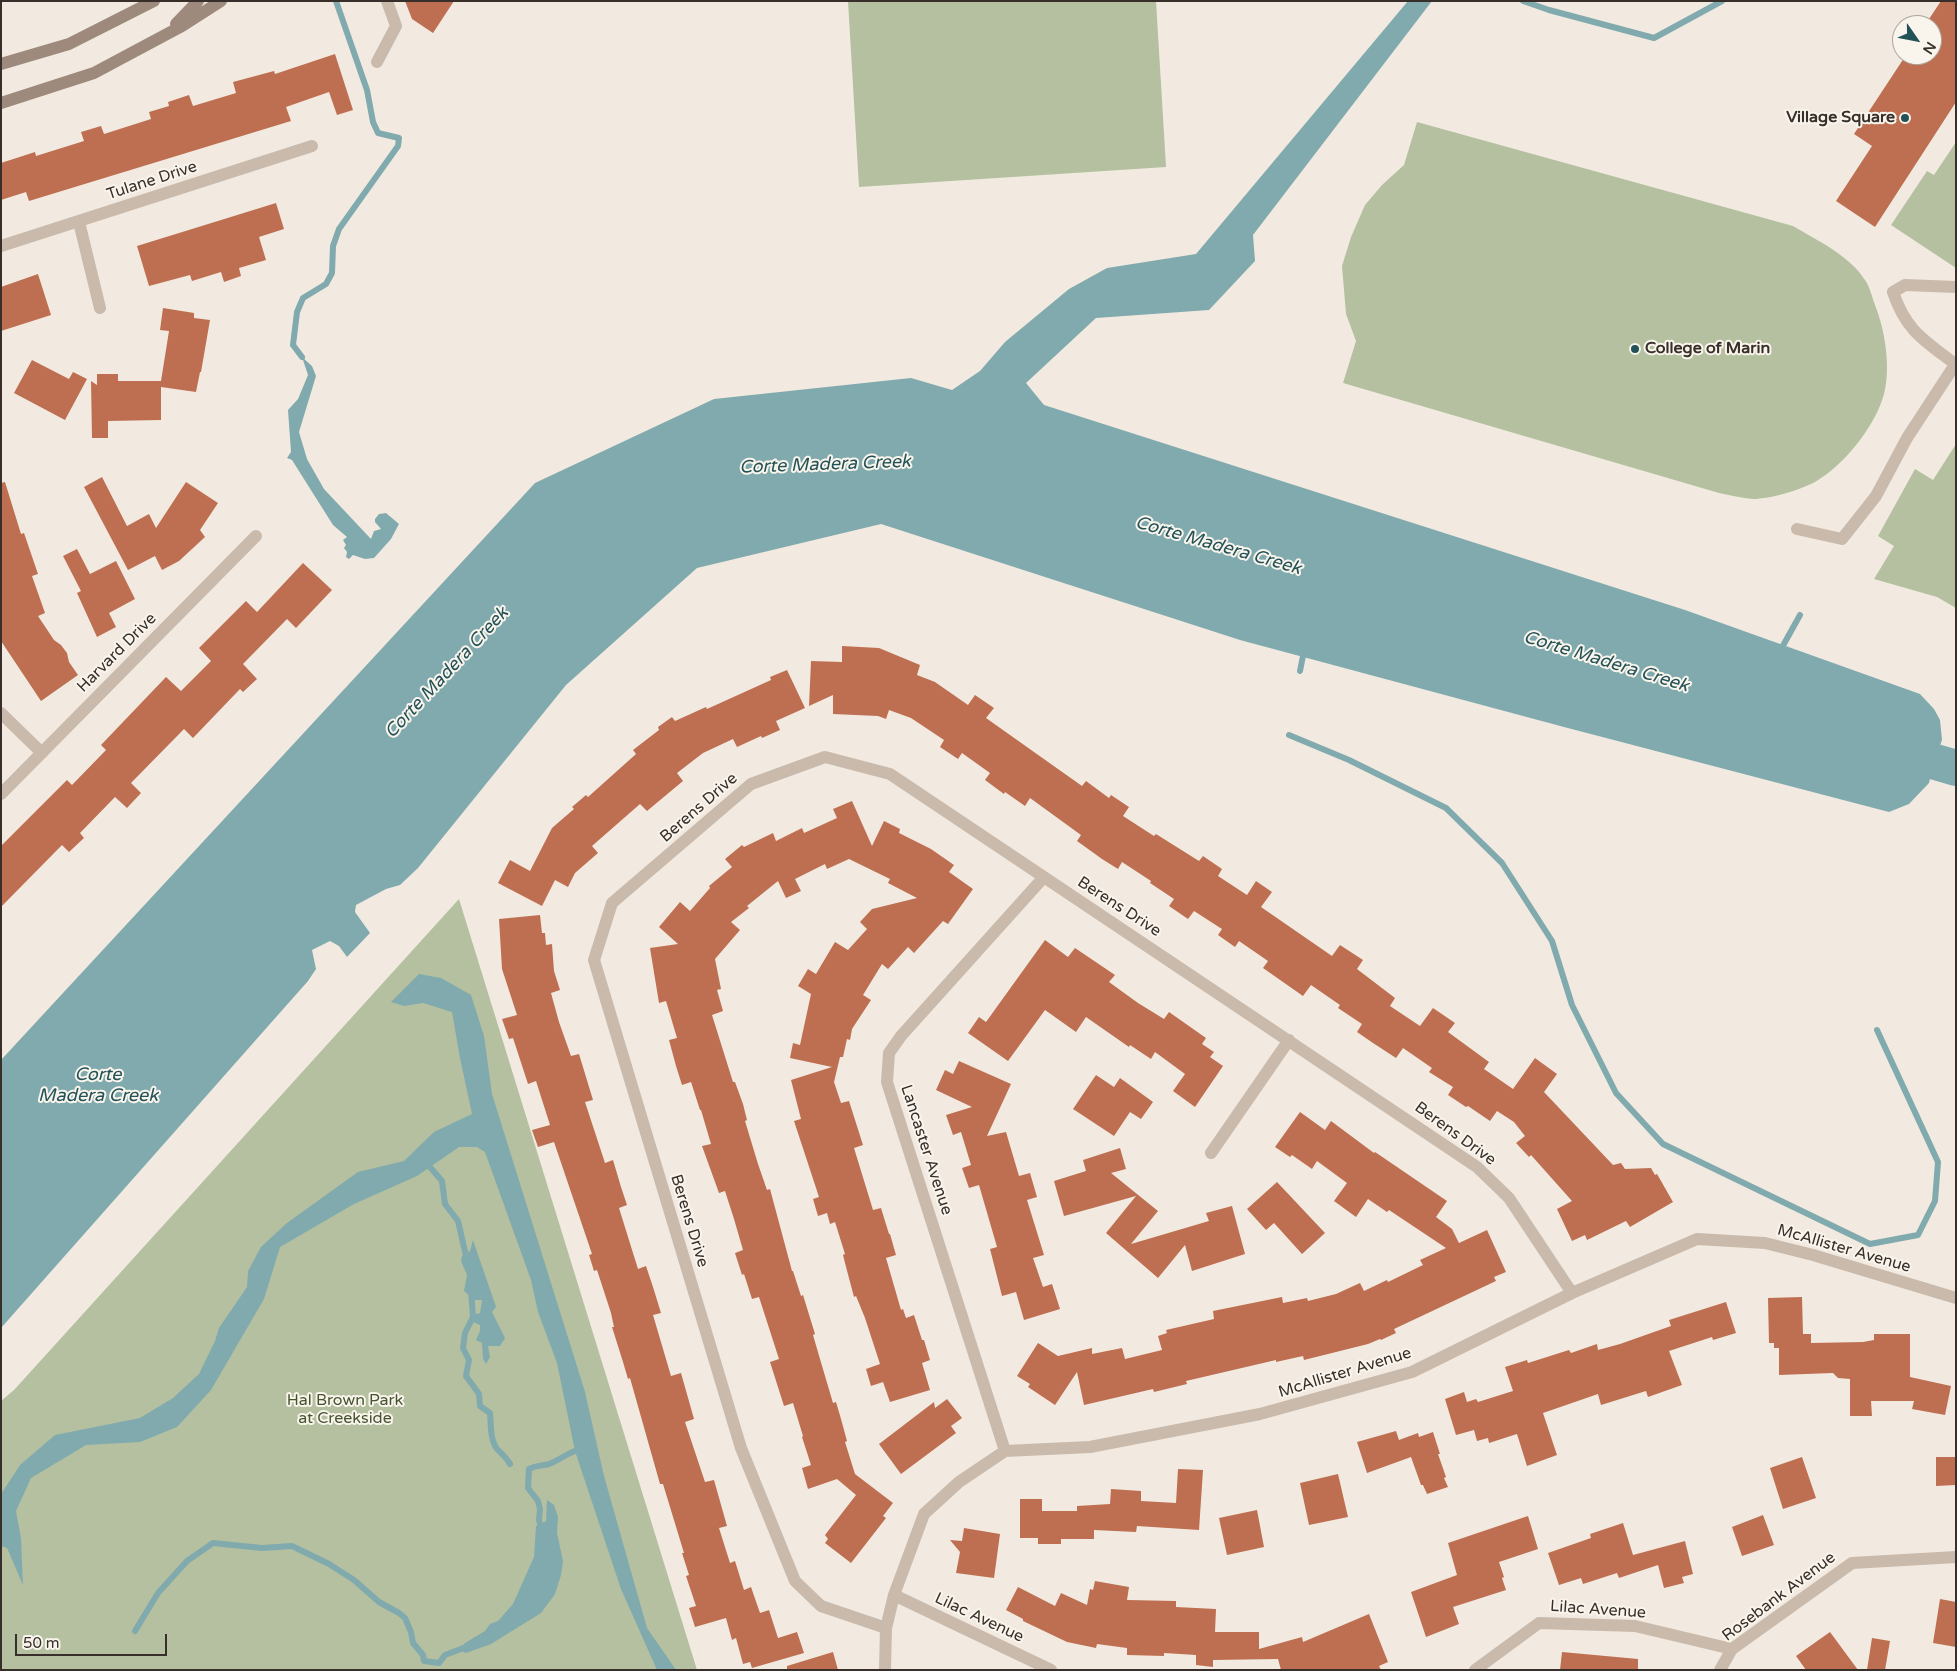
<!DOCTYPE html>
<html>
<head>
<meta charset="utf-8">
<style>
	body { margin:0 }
	#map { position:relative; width:1957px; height:1671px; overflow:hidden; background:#f2eae0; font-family:"Varela Round",sans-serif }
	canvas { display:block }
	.frame { position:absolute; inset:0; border:2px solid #382f2b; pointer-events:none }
	.north { position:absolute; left:1892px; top:15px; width:50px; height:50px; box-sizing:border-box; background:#f9f4ec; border:1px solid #aca59f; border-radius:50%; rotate:123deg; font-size:14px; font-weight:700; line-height:20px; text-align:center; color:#382f2b }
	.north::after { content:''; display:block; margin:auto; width:18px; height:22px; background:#225257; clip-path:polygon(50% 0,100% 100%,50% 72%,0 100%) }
	.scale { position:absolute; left:15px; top:1634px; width:152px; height:22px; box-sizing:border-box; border:2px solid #382f2b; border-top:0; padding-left:6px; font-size:15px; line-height:18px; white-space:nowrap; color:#382f2b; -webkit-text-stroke:4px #f9f4ec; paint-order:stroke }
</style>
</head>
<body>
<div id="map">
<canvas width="1957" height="1671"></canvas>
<div class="frame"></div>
<div class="north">N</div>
<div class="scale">50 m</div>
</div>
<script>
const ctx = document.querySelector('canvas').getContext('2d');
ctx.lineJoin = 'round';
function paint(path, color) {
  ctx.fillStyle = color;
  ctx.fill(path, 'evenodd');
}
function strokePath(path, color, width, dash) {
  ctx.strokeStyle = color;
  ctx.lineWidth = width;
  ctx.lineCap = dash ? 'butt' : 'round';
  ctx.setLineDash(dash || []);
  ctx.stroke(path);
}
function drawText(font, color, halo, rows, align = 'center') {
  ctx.font = font + ' "Varela Round",sans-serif';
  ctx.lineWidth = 4;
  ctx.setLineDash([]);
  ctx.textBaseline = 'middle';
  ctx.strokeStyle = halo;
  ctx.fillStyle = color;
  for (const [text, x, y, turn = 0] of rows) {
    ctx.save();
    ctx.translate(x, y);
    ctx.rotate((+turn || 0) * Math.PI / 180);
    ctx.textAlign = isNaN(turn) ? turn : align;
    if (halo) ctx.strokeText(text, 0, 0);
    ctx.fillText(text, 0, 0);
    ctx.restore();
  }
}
paint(new Path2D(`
	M848,1H1156L1166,167L859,187Z
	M1417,122L1793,226C1818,241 1849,255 1865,280C1870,287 1872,297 1875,305C1885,330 1891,367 1884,394C1875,427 1844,465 1815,482C1800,490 1770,499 1753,499C1742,498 1730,495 1719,493L1343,383L1356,341L1346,314L1342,266L1351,237L1365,205L1382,185L1404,165Z
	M1956,142V268L1891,225L1927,171L1934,175Z
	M1956,444V608L1937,597L1874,579L1894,546L1878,536L1915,469L1933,480Z
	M459,899L697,1670H1V1401L14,1390Z`), '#b4c0a0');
paint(new Path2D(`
	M1408,1H1432L1253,235L1255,261L1209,310L1096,318L1026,383L1044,405L1685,610L1920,694L1934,709L1940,720L1942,740L1934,762L1929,783L1909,804L1889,812L1564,727L1240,640L881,524L697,568L566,685L418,868L400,885L386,889L356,905L355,912L370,933L347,957L339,946L330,941L312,950L316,969L308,981L1,1328V1060L535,483L714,399L911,378L952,390L980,371L1005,342L1069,289L1107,268L1196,254Z
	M302,357L312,366L316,376L299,432L307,459L324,489L371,539L374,531L381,529L375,522V519L379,514L386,513L399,524L391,539L374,558L365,559L353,555L349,559L346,557L347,552L344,548L346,545L343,540L347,537L333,525L292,460L287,458L291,452L288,410L298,399L308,375Z
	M419,974L441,978L471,995L484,1036L492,1094L585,1392L604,1476L647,1628L676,1670H657L621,1589L575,1451L557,1363L538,1312L531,1280L485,1152L477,1147H459L417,1176L354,1204L280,1247L264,1299L211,1390L177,1427L140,1442L86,1445L31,1478L16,1511L21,1538L23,1585L7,1548L1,1546V1494L20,1465L55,1435L140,1418L173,1398L199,1374L215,1341L219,1328L247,1287L248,1271L261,1247L287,1223L358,1172L404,1161L434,1132L472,1114L460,1058L452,1012L423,1003L404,1006L391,1002Z
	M473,1240L496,1307L492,1312L505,1338L500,1346H488L490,1357L486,1364L483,1359L482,1343L476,1340L480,1331V1325L473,1322L470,1316L480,1313L482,1300H474L464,1291L467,1275L461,1261L462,1256L470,1251Z
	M547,1500L554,1505L558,1517L557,1533L563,1561L561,1575L555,1594L541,1613L491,1644L466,1653L459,1650L465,1643L485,1631L490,1624L498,1621L513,1604L534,1557L536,1526L546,1521Z`), '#80aaad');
strokePath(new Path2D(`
	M1523,1L1549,10L1654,38L1722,1
	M302,357L293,345L297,312L303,298L326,284L332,273L333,246L339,229L398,146L399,138L378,133L373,122L367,90L336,1
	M1780,651L1800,615
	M1300,671L1304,651
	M1289,735L1349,760L1446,808L1502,863L1552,941L1572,1005L1616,1093L1663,1144L1870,1244L1918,1235L1935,1201L1938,1162L1877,1030
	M430,1167L442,1181L445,1204L458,1221L467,1260
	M471,1290L473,1317L465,1333L463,1348L469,1360L466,1376L479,1394L480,1406L490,1413C491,1424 490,1440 497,1449C502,1454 506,1457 510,1464
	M542,1531L539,1520L540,1509L538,1501L528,1488L529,1469C537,1465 542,1466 549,1464C558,1461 566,1454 575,1451
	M135,1631L158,1593L187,1561L213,1543L262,1548L292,1546L329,1564L354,1580L379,1602L399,1613L405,1618L411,1632L413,1643L423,1655L424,1661L439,1663L445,1655L466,1647`), '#80aaad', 6);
strokePath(new Path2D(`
	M1888,748L1956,768`), '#80aaad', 36);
paint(new Path2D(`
	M405,1H454L433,33L412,19Z
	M1941,1H1956V102L1875,227L1836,201L1872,146L1854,134L1906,55H1932V25H1925Z
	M335,54L353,110L337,115L329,92L286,107L291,121L29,201L26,192L1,200V163L35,152L36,156L84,141L81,132L101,126L104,134L151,119L149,112L169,106L168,102L189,95L193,106L236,93L233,82L274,71L275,74Z
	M276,203L284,229L259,237L266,260L239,268L241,276L224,282L221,272L192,281L190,275L149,286L137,246Z
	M38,274L51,315L1,331V287Z
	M163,308L194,313V318L210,320L201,372H200L196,392L161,387V420L108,421V438H92L91,381L97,385V374H118V381H161L169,331L160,330Z
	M32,360L69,379L73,372L87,379L65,420L14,393Z
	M102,477L127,526L149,514L156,528L186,482L218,503L200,530L205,537L179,561L162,570L155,556L128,570L84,487Z
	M5,482L21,534L24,533L38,574L32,576L45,613L38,616L54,640L61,645L67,653L69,662L78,675L41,701L1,641V483Z
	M77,549L90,574L116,561L135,599L109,613L116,627L97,637L77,593L81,591L63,556Z
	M303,563L332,590L296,628L287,619L243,664L257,679L243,692L240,689L193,738L184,729L131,783L141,793L127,808L115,797L80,833L84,838L69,852L62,845L1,907V846L67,780L72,785L106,750L101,745L166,677L181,691L211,661L199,648L246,601L257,612Z
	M842,646L879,648L920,665L917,675L935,682L968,705L975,695L994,708L986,718L1082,786L1086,781L1109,798L1111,795L1129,807L1123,816L1154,836L1156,834L1199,861L1203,856L1222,869L1218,876L1247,895L1256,881L1272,892L1261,907L1332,956L1340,945L1363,960L1357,969L1395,998L1390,1006L1420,1026L1433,1008L1455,1023L1448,1032L1489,1062L1484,1069L1513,1089L1535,1058L1557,1074L1544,1092L1613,1165L1621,1163L1625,1169L1651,1168L1655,1175L1657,1174L1673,1202L1630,1227L1626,1221L1587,1240L1585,1235L1572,1241L1557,1209L1572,1201L1531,1155L1529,1157L1516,1143L1525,1136L1514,1122L1497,1111L1490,1121L1468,1106L1466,1107L1448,1095L1453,1087L1429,1072L1432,1068L1403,1048L1396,1058L1373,1043L1357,1032L1362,1024L1338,1008L1340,1005L1311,985L1303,996L1263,968L1268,961L1239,941L1235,947L1218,935L1222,929L1194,911L1188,919L1169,906L1174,899L1150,883L1151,881L1122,862L1118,869L1102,859L1077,841L1081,835L1030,798L1025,806L1005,792L1004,794L985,780L990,773L962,753L958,759L940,747L944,740L911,718L889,710L886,719L878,716L833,714V695L809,706L811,661L842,662Z
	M787,670L805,708L776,721L780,730L762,738L761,736L737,747L733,739L703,753L677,773L683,781L647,811L640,804L592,846L598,853L575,873L568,887L555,880L542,906L498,883L510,860L530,871L552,828L574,809L572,807L586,795L588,797L636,754L633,750L659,730L658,727L672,717L675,721L706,707L707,709L771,680L770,677Z
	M852,801L872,846L884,821L900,829L899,833L931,849L954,865L949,872L973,889L948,924L943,921L914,953L908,947L888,969L882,964L863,995L871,1000L852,1029L850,1040L847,1039L843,1057H840L834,1082L841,1103L849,1101L863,1145L854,1148L873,1210L881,1208L889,1234H890L896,1255L886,1258L901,1310L903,1309L906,1318L914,1315L922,1340H924L930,1360L922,1363L930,1390L890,1402L883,1382L871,1386L866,1369L880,1364L865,1318L856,1296L854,1297L845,1263L843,1255L845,1254L835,1222L830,1224L827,1213L818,1216L813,1199L819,1197L794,1121L801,1119L791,1080L832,1067L790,1058L793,1043L800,1045L811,994L798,986L808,969L816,974L835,942L848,950L867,929L860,922L872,909L917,898L888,883L890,879L849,859L827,869L825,864L795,879L801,891L786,898L778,881L747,906L749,908L731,922L740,930L715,959L721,989L717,990L723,1011L712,1015L733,1082H735L743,1104L747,1120L745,1121L758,1164L767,1190L770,1189L792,1271H793L801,1296L803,1295L815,1334L813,1335L820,1359L833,1403L836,1402L841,1419L847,1441L845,1442L855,1474L893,1503L883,1516L886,1518L851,1563L825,1543L828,1539L825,1535L856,1495L837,1479L808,1489L802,1468L811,1465L802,1437L803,1436L793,1403L784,1406L770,1362L779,1359L759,1297L752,1299L744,1274L742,1275L735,1253L743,1250L734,1219L725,1191L719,1193L702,1146L711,1144L701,1110H700L691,1082L682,1085L676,1066L669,1040L677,1038L666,1001L659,1003L650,948L678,944L659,927L680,902L690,911L710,888L709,886L732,867L725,859L742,845L744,847L773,833L776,841L802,828L804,833L837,818L833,809Z
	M540,915L542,933H545L546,945L552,944L554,971L560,990L551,993L559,1022L571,1056L579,1054L593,1100L585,1102L605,1163L613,1160L621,1187L627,1205L619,1208L638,1269L646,1266L653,1287L661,1313L653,1315L671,1376L681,1373L694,1419L685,1422L705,1482L714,1480L727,1526L719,1528L730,1563L735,1561L744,1590L751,1587L760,1613L769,1610L778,1638L797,1632L804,1653L752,1668L750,1662L743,1664L736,1638L732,1640L726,1618L695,1627L689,1608L696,1606L686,1576L689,1575L682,1553H684L663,1484H660L630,1378L628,1379L623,1362L612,1327H614L611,1313L597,1270L594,1271L589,1255L592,1254L554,1142L538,1147L532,1130L550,1125L536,1081L528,1084L513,1038L509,1039L502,1019L517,1015L502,969L499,919Z
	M1045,940L1068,957L1075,948L1115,975L1109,982L1138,1003L1164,1019L1169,1012L1206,1038L1202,1044L1214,1052L1210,1057L1223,1066L1195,1107L1173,1091L1185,1074L1155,1052L1151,1059L1130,1045L1129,1047L1086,1017L1076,1032L1045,1010L1008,1061L968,1033L979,1017L986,1022Z
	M959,1061L1011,1084L987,1136L1006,1132L1019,1176L1030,1173L1037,1197L1027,1200L1044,1255L1033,1258L1043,1287L1052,1284L1060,1309L1024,1320L1016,1292L1002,1296L990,1249L997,1247L979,1185L969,1188L962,1168L971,1165L961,1132L953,1135L946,1115L972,1107L936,1090L945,1070L953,1074Z
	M1096,1075L1114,1087L1120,1078L1153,1102L1141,1119L1130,1112L1114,1136L1073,1109Z
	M1300,1112L1325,1130L1331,1121L1374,1153L1375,1152L1447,1201L1436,1217L1452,1229L1459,1243L1487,1230L1506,1272L1494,1277L1496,1281L1394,1329L1396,1333L1381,1340L1380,1339L1368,1344L1304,1360L1303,1356L1276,1362V1360L1186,1381L1187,1384L1154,1392L1153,1389L1084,1405L1077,1372L1055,1405L1028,1387L1030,1384L1017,1376L1038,1343L1058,1356L1092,1348V1354L1122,1348L1125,1359L1162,1350L1158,1336L1167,1333L1166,1330L1214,1319L1213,1311L1282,1297L1283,1303L1307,1298L1308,1301L1336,1294L1360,1283L1364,1291L1387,1280L1388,1282L1423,1265L1420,1260L1446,1248L1389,1210L1387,1212L1368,1199L1356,1217L1334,1201L1347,1183L1317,1161L1312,1169L1292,1155L1290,1157L1275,1147Z
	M1120,1148L1126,1169L1111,1173L1158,1211L1131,1244L1209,1221L1206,1213L1232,1206L1245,1254L1192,1271L1185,1245L1158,1278L1106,1233L1136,1196L1064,1216L1054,1181L1086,1171L1083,1160Z
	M1277,1182L1325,1233L1302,1254L1274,1223L1266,1230L1247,1209Z
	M1802,1297L1803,1334H1811V1343L1863,1342L1874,1340V1334H1910V1377L1951,1386L1945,1415L1912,1409L1914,1401H1871L1872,1416H1850V1379L1838,1378L1833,1373L1779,1375V1348H1774V1343H1769L1768,1298Z
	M1726,1302L1736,1333L1713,1340L1712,1337L1669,1351L1682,1385L1648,1397L1646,1391L1601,1405L1598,1394L1543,1413L1557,1455L1527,1466L1517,1434L1489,1443L1488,1438L1477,1441L1474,1430L1456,1435L1445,1399L1464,1392L1467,1402L1476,1399L1478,1402L1513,1391L1505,1367L1527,1360L1528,1363L1569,1350L1571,1353L1597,1344L1598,1350L1620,1344L1671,1326L1669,1320Z
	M947,1399L962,1418L951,1426L956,1433L901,1474L879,1444L934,1402L935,1408Z
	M1396,1431L1399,1440L1418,1433L1419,1437L1433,1432L1440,1454H1438L1446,1477L1444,1478L1448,1487L1427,1494L1423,1485H1421L1411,1457L1367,1473L1357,1442Z
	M1802,1457L1816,1498L1783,1509L1770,1468Z
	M1936,1457H1956V1485L1936,1486Z
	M1178,1469L1203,1470L1199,1530L1137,1526L1136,1532L1094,1530V1539H1061V1544H1038V1538H1020V1499H1042V1511H1077V1506L1110,1504L1111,1489L1141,1491V1501L1176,1503Z
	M1338,1474L1348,1517L1309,1525L1300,1483Z
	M1257,1510L1264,1547L1227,1555L1219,1518Z
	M1763,1515L1774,1545L1742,1556L1732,1527Z
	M1528,1516L1538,1549L1499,1562L1504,1577L1502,1578L1506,1590L1453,1607L1459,1624L1426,1637L1411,1592L1457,1575L1448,1543Z
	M1623,1523L1633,1555L1685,1541L1693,1574L1682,1577L1684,1583L1664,1588L1658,1565L1619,1578L1617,1573L1583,1584L1581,1578L1559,1585L1548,1553L1591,1538L1590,1534Z
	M964,1528L1000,1534L994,1578L956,1573L960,1552L950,1540L962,1541Z
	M1095,1581L1129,1587L1127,1600L1176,1601V1607L1216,1609L1215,1632H1259V1649L1302,1637L1303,1642L1369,1614L1388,1662L1379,1666L1381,1670H1281L1278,1659L1213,1660V1667L1196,1665V1655L1164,1653V1656L1127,1655V1648L1097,1644L1096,1648L1067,1642L1023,1621V1619L1006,1610L1018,1587L1055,1606L1061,1593L1087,1605L1090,1589L1093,1590Z
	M1940,1599L1956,1602V1647L1933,1643Z
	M1830,1632L1858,1670H1806L1796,1656Z
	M1872,1638L1890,1641L1885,1670H1867Z
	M833,1652L838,1670H787V1666Z
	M1562,1652L1638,1659V1670H1560Z`), '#be6f51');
strokePath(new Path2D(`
	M377,62L396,26L387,1
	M1955,364C1924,340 1906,331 1893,292L1905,285L1956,287
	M1797,529L1842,539L1876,496L1907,438L1956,363`), '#c9baac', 12);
strokePath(new Path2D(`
	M79,222L100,308
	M1,246L312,146
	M1,713L42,753
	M1,794L256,536
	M1211,1153L1289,1040
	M1005,1451L887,1082L889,1053L901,1036L1044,877
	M894,1595L1051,1670
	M886,1628L821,1606L795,1581L741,1448L594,960L612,903L751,784L825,757L890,774L1477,1167L1509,1198L1572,1293
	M885,1670L886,1628L894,1595L924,1514L959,1482L1005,1451L1090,1447L1260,1414L1412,1372L1572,1293L1697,1239L1765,1243L1813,1255L1956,1298
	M1475,1670L1539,1623L1635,1626L1732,1649
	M1720,1670L1732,1649L1852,1563L1956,1557`), '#c9baac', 12);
strokePath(new Path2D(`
	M176,24L198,1
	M1,64L69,44L154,1
	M1,103L94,73L182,26L221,1`), '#9d8a7d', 12);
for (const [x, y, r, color] of [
	[1905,118,5,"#225257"],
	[1635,349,5,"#225257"]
]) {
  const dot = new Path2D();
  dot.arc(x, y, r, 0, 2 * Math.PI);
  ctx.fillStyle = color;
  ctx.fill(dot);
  strokePath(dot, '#f9f4ec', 2);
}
drawText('bold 16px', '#382f2b', '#f9f4ec', [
	["Village Square",1895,118],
	["College of Marin",1645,349,"left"]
], 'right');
drawText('16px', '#382f2b', '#f9f4ec', [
	["Tulane Drive",152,181,-18],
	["Harvard Drive",117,653,-45],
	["Berens Drive",699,808,-41],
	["Berens Drive",1119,907,33],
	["Berens Drive",1455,1134,36],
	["Lancaster Avenue",926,1150,72],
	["Berens Drive",689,1221,73],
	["McAllister Avenue",1844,1249,16],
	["McAllister Avenue",1345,1373,-17],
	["Rosebank Avenue",1779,1597,-37],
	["Lilac Avenue",1598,1610,4],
	["Lilac Avenue",979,1618,25]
]);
drawText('16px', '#465530', '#f9f4ec', [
	["Hal Brown Park",345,1401],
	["at Creekside",345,1419]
]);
drawText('italic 18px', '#225257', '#f9f4ec', [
	["Corte Madera Creek",825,465,-2],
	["Corte Madera Creek",1218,546,16],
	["Corte Madera Creek",1606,662,17],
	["Corte Madera Creek",447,673,-47],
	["Corte",98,1075],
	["Madera Creek",98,1096]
]);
</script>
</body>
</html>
